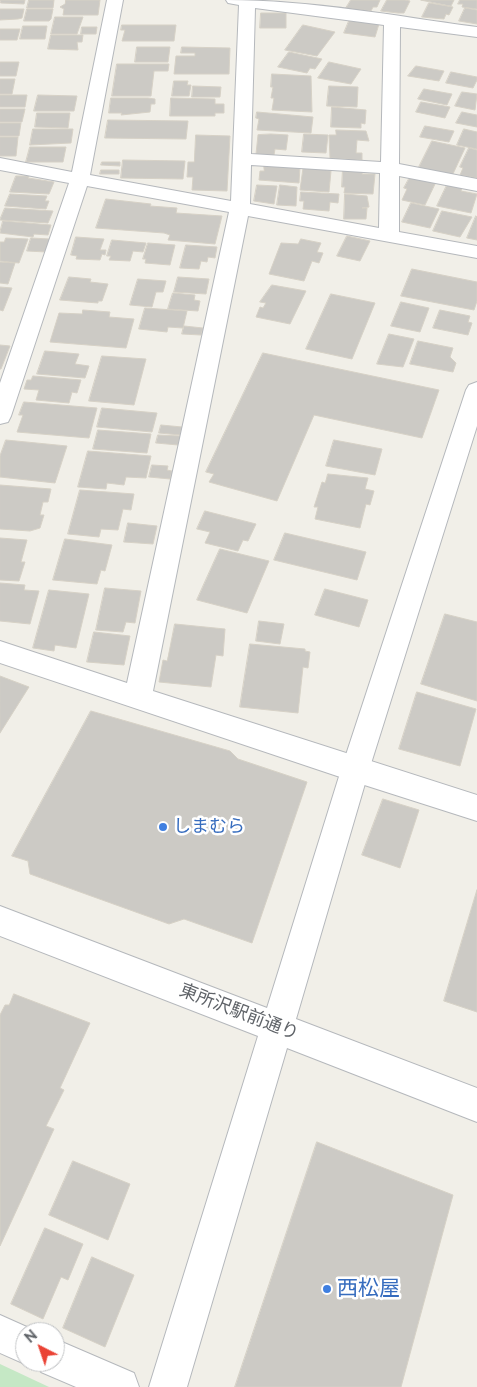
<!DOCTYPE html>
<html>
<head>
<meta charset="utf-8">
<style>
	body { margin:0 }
	#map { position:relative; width:477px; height:1387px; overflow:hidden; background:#f1efe8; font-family:Raleway,sans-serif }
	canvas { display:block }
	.north { position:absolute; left:15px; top:1322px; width:50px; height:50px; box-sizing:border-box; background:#fff; border:1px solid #bfc1c3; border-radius:50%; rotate:319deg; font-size:14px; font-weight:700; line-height:20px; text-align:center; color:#5f6368 }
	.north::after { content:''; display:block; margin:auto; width:18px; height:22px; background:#ea4335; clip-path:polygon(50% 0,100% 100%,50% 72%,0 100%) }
</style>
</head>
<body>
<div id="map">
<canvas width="477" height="1387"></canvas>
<div class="north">N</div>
</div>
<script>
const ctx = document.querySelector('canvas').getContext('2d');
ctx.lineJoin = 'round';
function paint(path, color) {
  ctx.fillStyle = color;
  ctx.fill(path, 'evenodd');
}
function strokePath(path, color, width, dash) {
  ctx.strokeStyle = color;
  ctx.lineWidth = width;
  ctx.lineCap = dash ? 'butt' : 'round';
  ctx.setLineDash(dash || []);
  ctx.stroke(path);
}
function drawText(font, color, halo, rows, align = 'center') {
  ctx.font = font + ' Raleway,"Noto Sans JP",sans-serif';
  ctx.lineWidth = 5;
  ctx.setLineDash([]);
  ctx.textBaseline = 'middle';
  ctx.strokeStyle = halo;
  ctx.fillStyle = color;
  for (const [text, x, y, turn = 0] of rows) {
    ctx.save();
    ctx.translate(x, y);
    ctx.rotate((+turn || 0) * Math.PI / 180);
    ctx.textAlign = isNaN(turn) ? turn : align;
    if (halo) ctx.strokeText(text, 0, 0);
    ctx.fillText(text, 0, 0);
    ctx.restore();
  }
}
paint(new Path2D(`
	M0,1364L49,1387H0Z`), '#c5e8c5');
const building = new Path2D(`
	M0,0H25L24,4L1,3Z
	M29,0H54L53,8H27Z
	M66,0H100L98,15H63L64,9L60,7L65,4Z
	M351,0H380L377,7H373L371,11L346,8Z
	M387,0H405L410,1L404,13H398L381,11Z
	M421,0H454L451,6Z
	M460,0H477V9L462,7L463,4H458Z
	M429,3L453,7L449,15L446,14L444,19L422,17Z
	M465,8L477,10V24L459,21Z
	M0,9H24L22,18L18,19L0,20Z
	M27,9H53L51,19L49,21H24Z
	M261,13H286V28H260Z
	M55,17H83L77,34H51Z
	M349,21L379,24L375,37L344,33Z
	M122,25H176L174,41H122L125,30H121Z
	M303,25L335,32L317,56L285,50Z
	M23,26H47L45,39H20Z
	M82,27H97L96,34H81Z
	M0,29H20L17,40H0Z
	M51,35H83L82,42H77L78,50L48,49Z
	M137,47H170L168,62H135Z
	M182,47L230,48L229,74H174L176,56H195V53H181Z
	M289,52L322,59L315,69L310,68L307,73L278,67Z
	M0,62H19L16,76H0Z
	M329,62L361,69L351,84L318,78Z
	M117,64H169L168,71H154L151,96H112Z
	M416,66L444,71L439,81L408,76Z
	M451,72L477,77V80L473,88L446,83Z
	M272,74L311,76L312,112L272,110L274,98H271L273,87H271Z
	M0,79H15L12,94H0Z
	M174,81H188L187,85H191L189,96H172Z
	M193,86L221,87L220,97H192Z
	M329,86L358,87L357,107L327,106Z
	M424,89L452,94L447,105L418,99Z
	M462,92L477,94L475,110L455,106Z
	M0,95H27L25,107H0Z
	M38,95L77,96L74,111H34Z
	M111,98H148L155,99V104H151L150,112L121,115L122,113H109Z
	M171,98L215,99V104H224V113H215V116H170Z
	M421,102L450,107L445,118L416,112Z
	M332,107L366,110L365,124L361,123V128L331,127Z
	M0,109H25L22,122H0Z
	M257,112L313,117L311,133L257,130L259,119L256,118Z
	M462,112L477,115V127L456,123Z
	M37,113H70L68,128L35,127Z
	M108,120L188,121L186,139L105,138Z
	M0,123H21L19,136H0Z
	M425,126L454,131L449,142L420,137Z
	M33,129H73L71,143L30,145Z
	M464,129L477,132V149L457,145Z
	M336,130L366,131L369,141L357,140L356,153H362V160L330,158L329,135H336Z
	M271,134L288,135L286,150L275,149L274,155L256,154L258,135Z
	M304,134L328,135L326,153L302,152Z
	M196,135L230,136L227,191L192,190L193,177H187L188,162H194Z
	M0,137H18L16,156H0Z
	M432,141L465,148L452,176L418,169Z
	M30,147H66L63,162H26Z
	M469,148L477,150V178L460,175L463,168L460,167Z
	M123,160L185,161L183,179L121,178Z
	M102,162H120V166L101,165Z
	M264,166L300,167L299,183L259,180L260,171H264Z
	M326,167V170L331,171L329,192L300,190L303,168Z
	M343,168L363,169L362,174H375L373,194L344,193L345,187H342Z
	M101,170H119V174H100Z
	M16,176H29L28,178L54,182L49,194L10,192Z
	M410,177L436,182L425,205L402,200L407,189L404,188Z
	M257,185L277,186L274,204L254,201Z
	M280,185L297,187L296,206L277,205Z
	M447,185L462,188L461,191L477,194L471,213L437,206Z
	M301,192L339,194L338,203L330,202L329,211L303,209L304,201H300Z
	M10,194L47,196L45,201H49L46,209L5,206Z
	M345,194L367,196L369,207L362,208H367L366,219H344Z
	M106,199L151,204L150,206L177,208L176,213L222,216L215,244L168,240L170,235L164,233L96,228Z
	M411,203L439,209L430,228L402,222Z
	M5,208L53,211L48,223L0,220Z
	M442,211L472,217L460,237L433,231Z
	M476,216L477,217V240L467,238Z
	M3,221L51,225L48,235L34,234L33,237L0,233Z
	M347,236L370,241L360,261L337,256Z
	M76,237L104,239L100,250H106L105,255L102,254L100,260L76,259L77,256L71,255Z
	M6,238L28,239L19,263L0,261V242H4Z
	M31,238L50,239L46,252L27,251Z
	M301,239L321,243L317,252L323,253L319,263L312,261L304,281L269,274L281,243L298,244Z
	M112,240L146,243L143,252L133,251L130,261L109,260L111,256H107Z
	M148,243L175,245L170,265L145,263L146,259H143Z
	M186,245L217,247L215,258L208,257L207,262L201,261L199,269L180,268Z
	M0,262L15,263L8,284L0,283Z
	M412,269L477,282V301L474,310L401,296Z
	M69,277L91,279L90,282L108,284L102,301H98V303L60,300Z
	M178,277L209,279L206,294L174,292Z
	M138,279L166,281L163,292H156L152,307L130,305Z
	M272,285L306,291L290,324L256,317L260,307L263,308L266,303L260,302Z
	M0,287L12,288L3,311L0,310Z
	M173,293L195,295L194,300L200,301L198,311L168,309Z
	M331,294L375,303L352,359L306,349Z
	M401,302L429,308L420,332L391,326Z
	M145,308L187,311L183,328L168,327L167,332L139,329Z
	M83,310L110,312L109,317L134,319L126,348L50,342L59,313L82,314Z
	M440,310L470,316L468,322L472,323L468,335L433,328Z
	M184,326L203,328L201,335L182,334Z
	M389,334L414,339L403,367L377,364Z
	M418,341L453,348L450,357L456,363L453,372L410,364Z
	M0,345L10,346L1,369H0Z
	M45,351L79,354L75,364L89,366L85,378L37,374Z
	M263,353L439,390L422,438L314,415L277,501L209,482L214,474L206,472Z
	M102,356L146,359L134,405L89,401Z
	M33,376L81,380L77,393L72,392L69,403L36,400L39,390L24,389L27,380H31Z
	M24,402L97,408L89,438L17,432L23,415H19Z
	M102,408L157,413L152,432L97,427Z
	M161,425L182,427L180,435L159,433Z
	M98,430L151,434L147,453L93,449Z
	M158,435L180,436L178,445L156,443Z
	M6,440L67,446L55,483L0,477V456Z
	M334,440L382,449L375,475L326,466Z
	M88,451L151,456L146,478L126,477L124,485L107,483L106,489L78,487Z
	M152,465L168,466L167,470L172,471L170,479L149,477Z
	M328,474L368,478L365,489L374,491L370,505L366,504L360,528L315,519L318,507H314L322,482L325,483Z
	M0,485L51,489L48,502H43L40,515H44L40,528L30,531L0,529Z
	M80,490L134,494L131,510L123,509L118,530L101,529L99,537L68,534Z
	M205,511L256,524L248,541L243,540L238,551L205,543L210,532L197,529Z
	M128,523L157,526L153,544L124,542Z
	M285,533L366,552L357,580L274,560Z
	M0,538L27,540L21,562H25L19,581L0,580Z
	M65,539L112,545L105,571L101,570L97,584L53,580Z
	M220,549L269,561L247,613L197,600Z
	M0,583L25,585L24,590L39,591L30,624L0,621Z
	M105,588L141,591L135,623L126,622L123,632L96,630Z
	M325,589L368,600L359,627L315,615Z
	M49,590L89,594L76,648L55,645L54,651L33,648Z
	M445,614L477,622V701L421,684Z
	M259,621L284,624L280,644L256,641Z
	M175,624L225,629L223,656L216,655L211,687L159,682L163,660L167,661Z
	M94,632L130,636L124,665L87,662Z
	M250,644L305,649V651L310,652L308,668L303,667L298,713L240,707Z
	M0,676L29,687L0,733Z
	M417,692L476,709L460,766L399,749Z
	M91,711L230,751L238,759L307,782L252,943L184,919L169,924L30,874L28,861L12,856Z
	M383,799L419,810L400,868L362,855Z
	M477,890V1012L444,1001Z
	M14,994L90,1023L60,1088L64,1090L46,1126L54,1129L0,1246V1015L5,1005H9Z
	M317,1142L453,1195L401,1387H235Z
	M73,1161L130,1184L108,1240L49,1215Z
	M45,1228L83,1244L68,1280L61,1277L43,1319L11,1304Z
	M92,1257L134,1275L105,1347L63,1328Z`);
paint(building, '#cccac5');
strokePath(building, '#d6d1c6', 1);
const minor = new Path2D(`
	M107,0H123L90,175L231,201L239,5L228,3L226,0C311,0 394,16 477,27V37L400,27L399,164L477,179V191L399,176V232L477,246V258L248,216L153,691L477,795V821L355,782L0,663V641L127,683L229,212L87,186L11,416L8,422L0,424V383L69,183L0,170V158L72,172ZM255,8L384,25L381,162L251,154ZM251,165L380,173L379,228L250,204Z
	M0,1315L38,1332H25V1362H30L25,1364L0,1353Z
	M55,1339L134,1373L139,1387H76L41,1372L37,1362H55Z`);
const tertiary = new Path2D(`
	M477,382V426L369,770L296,1019L477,1088V1122L287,1048L187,1387H149L258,1036L0,936V906L267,1008L341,770L466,390L469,385Z`);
strokePath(minor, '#b5b8bc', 2);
strokePath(tertiary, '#b5b8bc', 2);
paint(minor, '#fff');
paint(tertiary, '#fff');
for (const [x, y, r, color] of [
	[163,827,5,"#3f7fe0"],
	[327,1289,5,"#3f7fe0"]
]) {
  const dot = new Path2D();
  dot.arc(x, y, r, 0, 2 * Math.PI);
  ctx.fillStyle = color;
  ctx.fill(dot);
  strokePath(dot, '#fff', 2);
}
drawText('18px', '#366cbe', '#fff', [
	["しまむら",173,827]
], 'left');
drawText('18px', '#5f6368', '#fff', [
	["東所沢駅前通り",239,1012,21]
]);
drawText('21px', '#366cbe', '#fff', [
	["西松屋",337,1289]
], 'left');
</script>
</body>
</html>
